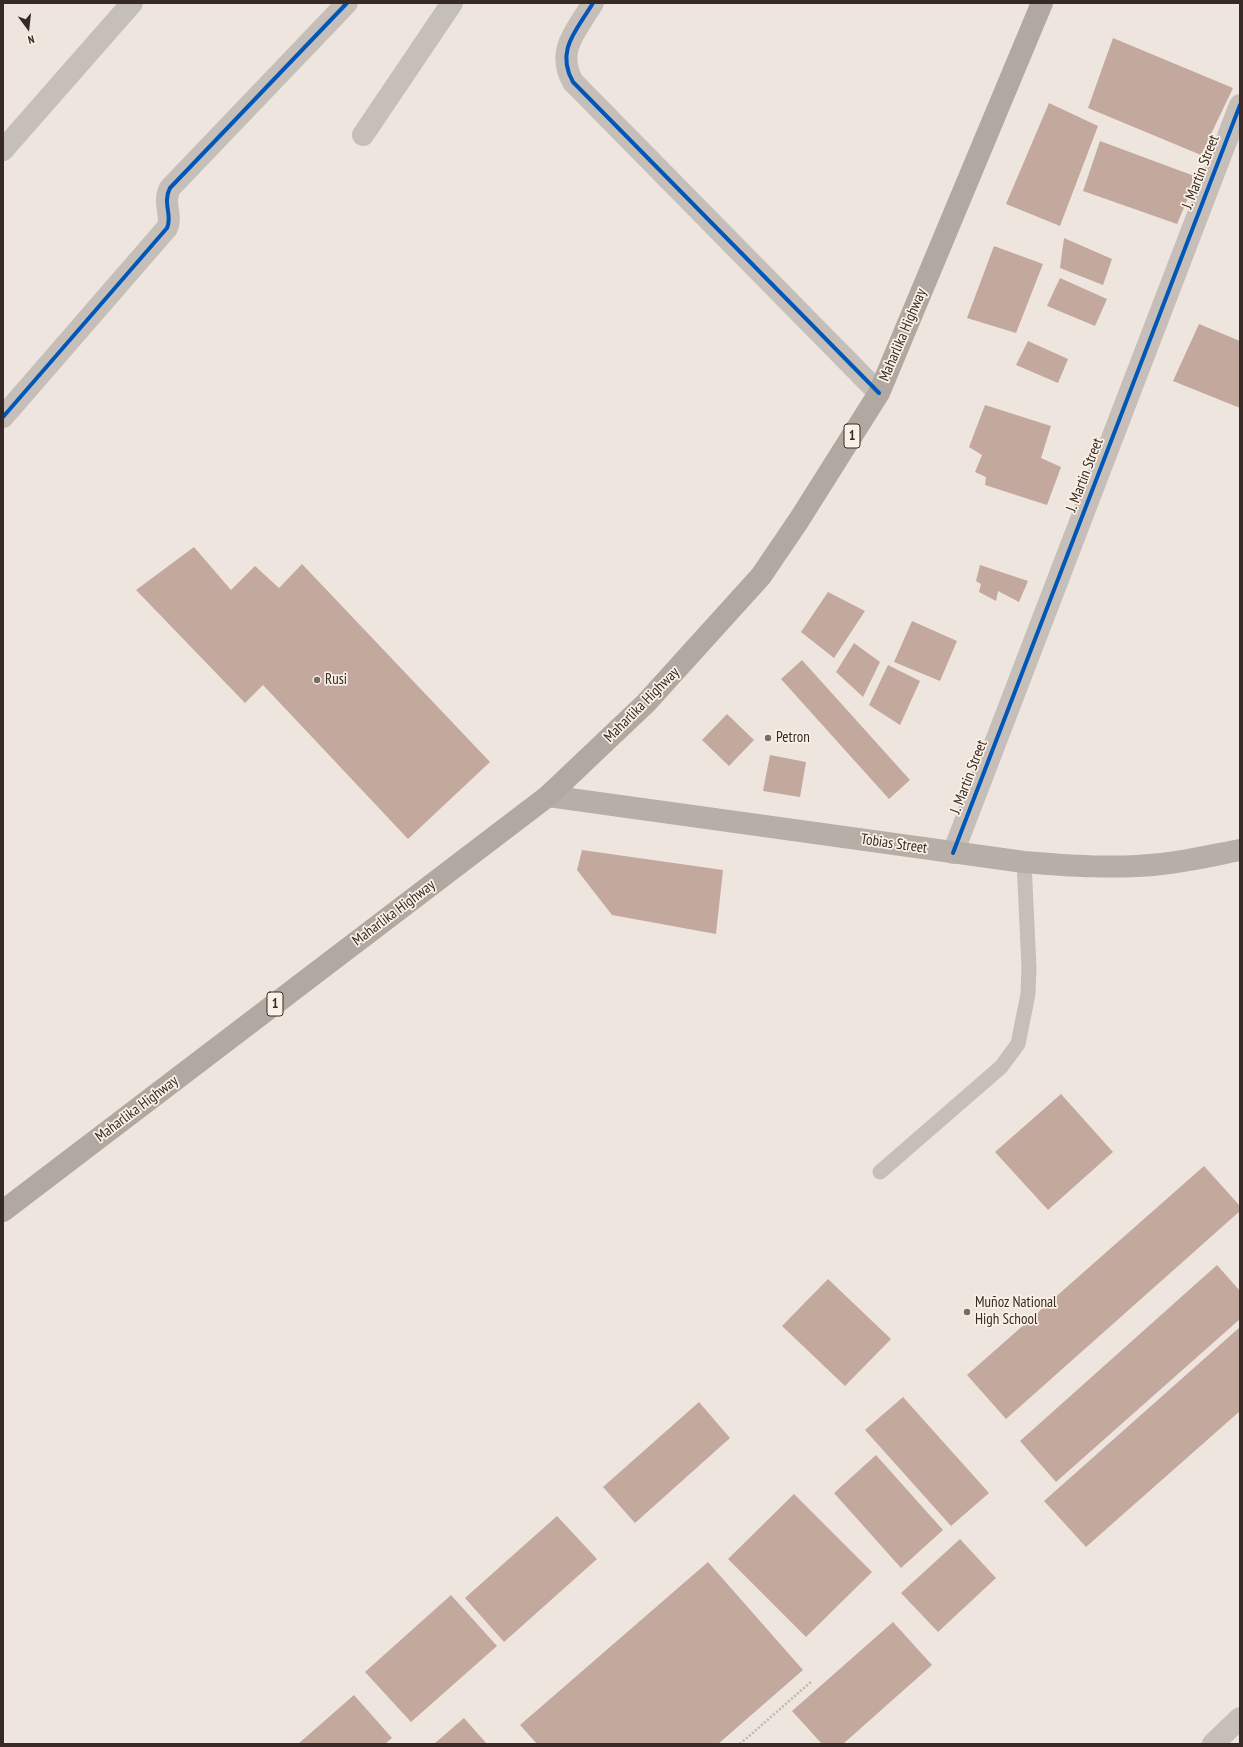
<!DOCTYPE html>
<html>
<head>
<meta charset="utf-8">
<style>
	body { margin:0 }
	#map { position:relative; width:1243px; height:1747px; overflow:hidden; background:#eee6de; font-family:"PT Sans Narrow",sans-serif }
	canvas { display:block }
	.frame { position:absolute; inset:0; border:4px solid #372a26; pointer-events:none }
	.north { position:absolute; left:8px; top:8px; width:40px; height:40px; -webkit-text-stroke:3px #fbf0e5; paint-order:stroke; rotate:165deg; font-size:11px; font-weight:700; line-height:16px; text-align:center; color:#372a26 }
	.north::after { content:''; display:block; margin:auto; width:14px; height:18px; background:#372a26; clip-path:polygon(50% 0,100% 100%,50% 72%,0 100%) }
</style>
</head>
<body>
<div id="map">
<canvas width="1243" height="1747"></canvas>
<div class="frame"></div>
<div class="north">N</div>
</div>
<script>
const ctx = document.querySelector('canvas').getContext('2d');
ctx.lineJoin = 'round';
function paint(path, color) {
  ctx.fillStyle = color;
  ctx.fill(path, 'evenodd');
}
function strokePath(path, color, width, dash) {
  ctx.strokeStyle = color;
  ctx.lineWidth = width;
  ctx.lineCap = dash ? 'butt' : 'round';
  ctx.setLineDash(dash || []);
  ctx.stroke(path);
}
function drawText(font, color, halo, rows, align = 'center') {
  ctx.font = font + ' "PT Sans Narrow",sans-serif';
  ctx.lineWidth = 3.5;
  ctx.setLineDash([]);
  ctx.textBaseline = 'middle';
  ctx.strokeStyle = halo;
  ctx.fillStyle = color;
  for (const [text, x, y, turn = 0] of rows) {
    ctx.save();
    ctx.translate(x, y);
    ctx.rotate((+turn || 0) * Math.PI / 180);
    ctx.textAlign = isNaN(turn) ? turn : align;
    if (halo) ctx.strokeText(text, 0, 0);
    ctx.fillText(text, 0, 0);
    ctx.restore();
  }
}
paint(new Path2D(`
	M1113,38L1233,88L1201,155L1088,108Z
	M1049,103L1098,126L1060,226L1006,204Z
	M1100,141L1197,177L1177,224L1083,191Z
	M1064,238L1112,259L1103,285L1060,268Z
	M994,246L1043,264L1016,333L967,318Z
	M1060,278L1107,299L1095,326L1047,306Z
	M1199,324L1240,341V408L1173,381Z
	M1028,341L1068,359L1058,383L1016,365Z
	M985,405L1051,426L1041,458L1061,467L1047,505L985,485L986,477L975,472L982,455L969,447Z
	M194,547L231,590L255,566L279,588L302,564L490,762L408,839L263,685L245,703L136,590Z
	M980,565L1028,581L1019,602L998,591L996,601L979,592L981,584L976,581Z
	M828,592L865,611L834,658L801,632Z
	M912,621L957,641L940,681L894,662Z
	M854,643L880,662L863,697L836,672Z
	M802,660L910,780L889,799L781,679Z
	M888,665L920,681L900,725L869,705Z
	M727,714L754,740L729,766L702,740Z
	M770,755L806,762L800,797L763,791Z
	M582,850L723,870L716,934L612,915L577,870Z
	M1061,1094L1113,1152L1048,1210L995,1152Z
	M1204,1166L1240,1206V1211L1006,1419L967,1375Z
	M1217,1265L1240,1291V1319L1056,1482L1020,1441Z
	M828,1279L891,1339L845,1386L782,1326Z
	M1240,1327V1411L1086,1547L1044,1501Z
	M903,1397L989,1493L951,1526L865,1430Z
	M699,1402L730,1438L635,1523L603,1487Z
	M876,1455L943,1530L901,1568L834,1493Z
	M794,1494L872,1572L806,1637L728,1559Z
	M557,1516L597,1559L504,1642L465,1598Z
	M960,1539L996,1578L938,1632L901,1593Z
	M708,1562L803,1670L718,1744H537L520,1725Z
	M451,1595L497,1646L411,1722L365,1672Z
	M893,1622L932,1665L843,1744H822L792,1711Z
	M354,1695L392,1738L385,1744H298Z
	M464,1718L487,1744H434Z`), '#c3a89e');
strokePath(new Path2D(`
	M740,1744L812,1681`), '#bfb6b0', 2.5, [2, 2]);
strokePath(new Path2D(`
	M880,1172L1001,1067L1018,1044L1028,994L1029,968L1024,862`), '#c6beb8', 15);
strokePath(new Path2D(`
	M593,3C577,30 555,50 573,82L879,393
	M363,135L452,3
	M3,150L132,3
	M3,417L167,228C173,216 162,203 170,188L347,3
	M953,853L1240,105
	M1213,1744L1240,1718`), '#c6beb8', 22);
strokePath(new Path2D(`
	M548,796L1024,862C1070,866 1116,869 1162,864C1188,861 1214,855 1240,850`), '#b7aea8', 22);
strokePath(new Path2D(`
	M3,1211L548,796L646,703L761,576L799,520L879,393L1042,3`), '#b1a8a2', 22);
strokePath(new Path2D(`
	M593,3C577,30 555,50 573,82L879,393
	M3,417L167,228C173,216 162,203 170,188L347,3
	M953,853L1240,105`), '#0057b8', 4);
for (const [x, y, r, color] of [
	[317,680,4,"#776c66"],
	[768,738,4,"#776c66"],
	[967,1312,4,"#776c66"]
]) {
  const dot = new Path2D();
  dot.arc(x, y, r, 0, 2 * Math.PI);
  ctx.fillStyle = color;
  ctx.fill(dot);
  strokePath(dot, '#fbf0e5', 1.5);
}
for (const [x, y, w] of [
	[852,436,16],
	[275,1004,16]
]) {
  const box = new Path2D();
  box.roundRect(x - w / 2, y - 12, w, 24, 3);
  ctx.fillStyle = '#fbf0e5';
  ctx.fill(box);
  strokePath(box, '#372a26', 1);
}
drawText('bold 14px', '#372a26', null, [
	["1",852,436],
	["1",275,1004]
]);
drawText('15px', '#372a26', '#fbf0e5', [
	["J. Martin Street",1201,172,-69],
	["Maharlika Highway",903,335,-67],
	["J. Martin Street",1085,475,-69],
	["Maharlika Highway",642,705,-45],
	["J. Martin Street",969,777,-69],
	["Tobias Street",894,844,8],
	["Maharlika Highway",394,913,-37],
	["Maharlika Highway",137,1109,-37]
]);
drawText('15px', '#372a26', '#fbf0e5', [
	["Rusi",325,680],
	["Petron",776,738],
	["Muñoz National",975,1303],
	["High School",975,1320]
], 'left');
</script>
</body>
</html>
